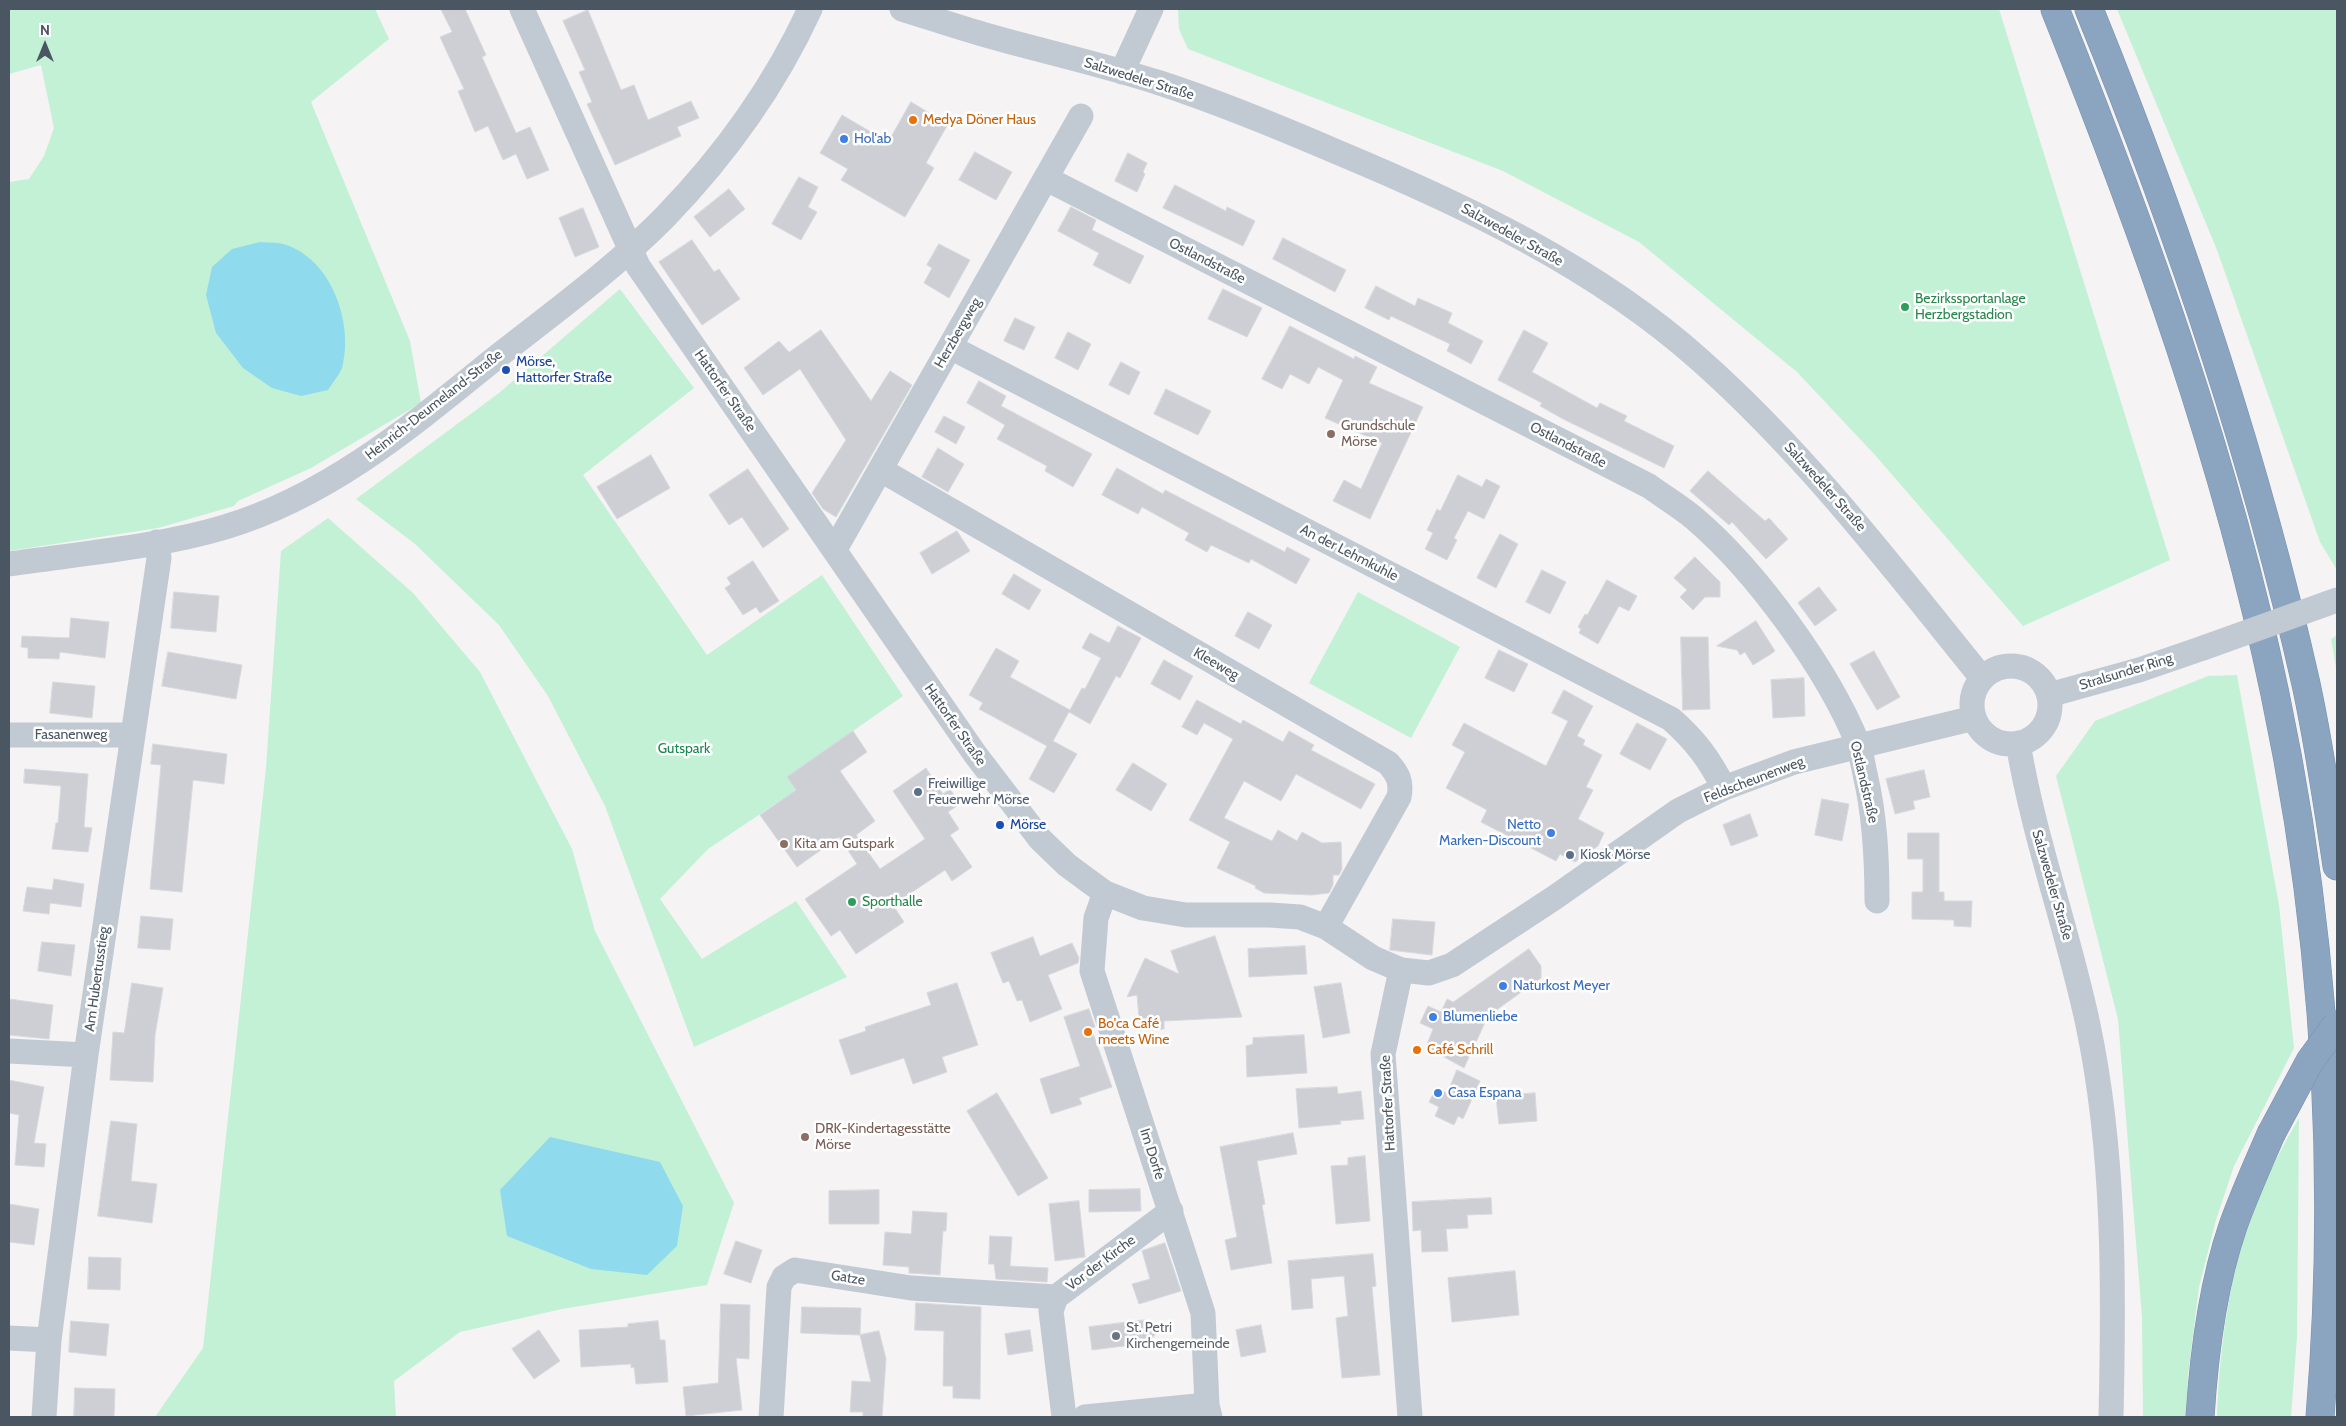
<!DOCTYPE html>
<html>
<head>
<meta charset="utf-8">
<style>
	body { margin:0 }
	#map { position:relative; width:2346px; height:1426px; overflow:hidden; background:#f5f3f3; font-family:Cabin,sans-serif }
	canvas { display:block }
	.frame { position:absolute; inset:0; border:10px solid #4a5661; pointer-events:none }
	.north { position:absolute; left:20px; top:20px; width:50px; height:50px; -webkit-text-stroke:4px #fff; paint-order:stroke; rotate:0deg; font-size:14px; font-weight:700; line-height:20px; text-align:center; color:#4a5661 }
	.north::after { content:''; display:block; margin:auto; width:18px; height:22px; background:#4a5661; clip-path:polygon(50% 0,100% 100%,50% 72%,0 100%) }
</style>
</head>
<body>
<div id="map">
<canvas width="2346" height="1426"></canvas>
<div class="frame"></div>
<div class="north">N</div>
</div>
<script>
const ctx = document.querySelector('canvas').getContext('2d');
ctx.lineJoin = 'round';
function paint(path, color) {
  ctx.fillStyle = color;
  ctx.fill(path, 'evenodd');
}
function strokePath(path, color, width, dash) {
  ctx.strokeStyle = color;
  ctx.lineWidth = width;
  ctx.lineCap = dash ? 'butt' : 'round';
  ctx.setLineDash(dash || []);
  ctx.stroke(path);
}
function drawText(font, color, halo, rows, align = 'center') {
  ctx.font = font + ' Cabin,sans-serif';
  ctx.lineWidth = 5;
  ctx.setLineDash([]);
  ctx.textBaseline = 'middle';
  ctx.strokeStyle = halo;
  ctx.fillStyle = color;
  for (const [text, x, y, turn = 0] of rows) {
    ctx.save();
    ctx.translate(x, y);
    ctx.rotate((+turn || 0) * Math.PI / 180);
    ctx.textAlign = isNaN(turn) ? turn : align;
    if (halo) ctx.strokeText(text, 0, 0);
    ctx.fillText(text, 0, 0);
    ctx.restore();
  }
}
paint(new Path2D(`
	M9,9H375L389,39L311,102L410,341L421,403L311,468L238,501L234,506L158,528L9,551V182L29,179L44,156L54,128L41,65L9,74Z
	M1178,9H1999L2170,560L2023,626L1875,455L1797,372L1639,242L1503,171L1188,49L1179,29Z
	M2117,9H2337V570L2320,542L2217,250Z
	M620,289L694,388L583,475L707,655L822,575L903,696L787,777L796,790L708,849L660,899L702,959L796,901L847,977L694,1047L605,806L548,696L499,625L415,544L356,499L499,393Z
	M328,518L413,593L480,672L572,849L595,931L734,1203L707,1285L562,1309L460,1332L394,1381L396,1417H155L203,1348L266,768L281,551Z
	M1358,592L1460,647L1411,738L1309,683Z
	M2337,635V673L2331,639Z
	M2237,675L2279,905L2294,1048L2234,1166L2216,1220L2199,1287L2188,1375L2186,1417H2143L2142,1317L2118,1019L2056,776L2095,721L2208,676Z
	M2299,1118L2297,1337L2291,1417H2217C2219,1355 2228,1284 2248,1225C2261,1187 2279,1152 2299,1118Z`), '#c3f1d5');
paint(new Path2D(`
	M260,242C268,243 276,242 283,244C330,257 353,320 343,364C342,372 333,382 328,390L301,396L272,388L243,368L216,333L206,295L212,267L232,249Z
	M550,1137L660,1162L683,1206L677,1246L647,1275L591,1269L507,1236L500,1190Z`), '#90daee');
const building = new Path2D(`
	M441,9H465L486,55L482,57L516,133L530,127L549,170L527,179L516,154L503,160L488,126L475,132L458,91L464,89L440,37L452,32Z
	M588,10L621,90L634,85L648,120L691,101L699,118L677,127L681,136L615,165L587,104L592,102L579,72L585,70L563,21Z
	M911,102L948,124L926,163L934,168L905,217L841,180L848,169L820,153L842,115L888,142Z
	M975,152L1012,172L996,200L959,180Z
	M1128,153L1147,163L1143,172L1145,174L1137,192L1115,181Z
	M799,177L818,187L808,207L817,212L801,240L772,224Z
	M1175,185L1226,211L1227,207L1255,221L1243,246L1163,208Z
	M729,189L745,209L710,237L694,217Z
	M1071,207L1096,220L1092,230L1144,256L1130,284L1093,265L1099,253L1058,231Z
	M583,208L599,247L575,257L559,218Z
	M1283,238L1346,270L1335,292L1273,259Z
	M692,240L714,272L719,269L740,299L702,325L659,262Z
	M939,244L970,260L949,298L924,283L932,268L927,265Z
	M1376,286L1415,306L1418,298L1452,313L1448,323L1483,341L1471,364L1447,351L1450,344L1391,316L1389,320L1365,308Z
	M1223,289L1262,308L1247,337L1208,319Z
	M1015,318L1035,327L1024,350L1004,341Z
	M1290,326L1354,359L1355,356L1377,367L1369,383L1423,407L1370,519L1333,501L1344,480L1361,489L1382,443L1325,418L1343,380L1318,367L1309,384L1290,374L1282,389L1262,379Z
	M821,330L871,401L890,371L912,385L836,517L823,509L812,493L846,440L800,369L763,395L744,368L779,341L789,352Z
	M1524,330L1548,343L1532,372L1597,408L1600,403L1627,416L1624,421L1674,446L1664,468L1563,419L1540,406L1542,403L1498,380Z
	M1068,332L1091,344L1078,370L1055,358Z
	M1121,362L1140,372L1129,395L1109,385Z
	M979,381L1006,396L1001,406L1092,454L1073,487L1045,471L1047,466L997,439L1005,425L967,403Z
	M1166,389L1211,411L1198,435L1154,414Z
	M944,416L965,427L956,444L935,432Z
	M938,448L964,464L948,492L922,477Z
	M651,455L670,488L617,519L597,487Z
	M1117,468L1163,494L1165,490L1285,552L1287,547L1310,559L1296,584L1251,559L1249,563L1211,545L1207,552L1185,540L1189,533L1142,507L1138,514L1102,495Z
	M748,469L789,529L763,548L742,517L729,525L709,495Z
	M1708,471L1765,521L1769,518L1788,539L1766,559L1732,522L1729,525L1690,491Z
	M1458,475L1482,487L1486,479L1500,486L1484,519L1468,511L1454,538L1457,540L1447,560L1425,549L1433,533L1427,530L1437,509L1440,511Z
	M957,531L970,551L932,574L920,553Z
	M1500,534L1518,544L1496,588L1477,578Z
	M1695,557L1720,582V597H1705L1693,610L1680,597L1687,590L1674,578Z
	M753,561L779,601L760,613L756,607L743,615L725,588L731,584L727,578Z
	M1542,570L1566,582L1550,614L1526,602Z
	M1014,574L1041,590L1029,610L1002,594Z
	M1607,580L1637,596L1629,611L1619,606L1598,644L1579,633L1581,629L1578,627L1585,614L1587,615Z
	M1819,587L1837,610L1815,626L1798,603Z
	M174,592L219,596L216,632L171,628Z
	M1248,612L1272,625L1259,649L1235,636Z
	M71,618L109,622L105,658L60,652L59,659L28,658V648L21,647L22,636L69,638Z
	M1756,621L1775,651L1771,654L1753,665L1745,652L1740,655L1737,650L1717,646Z
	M1118,626L1141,638L1120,678L1116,676L1090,724L1069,712L1053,741L1077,754L1054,793L1029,779L1047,746L979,709L983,703L969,695L996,648L1019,661L1010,677L1070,710L1082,688L1085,689L1101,658L1082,648L1090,633L1109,643Z
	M1681,637H1708L1710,709L1683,710Z
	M1499,650L1528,664L1514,692L1485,678Z
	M1874,651L1900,697L1877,710L1850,664Z
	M168,652L242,665L236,699L162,686Z
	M1164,660L1193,676L1180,700L1151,684Z
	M1804,678L1805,716L1773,718L1771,680Z
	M53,682L95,686L92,718L50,713Z
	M1564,690L1593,706L1577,736L1585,740L1583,745L1602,755L1586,787L1593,790L1578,819L1604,833L1598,846L1575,862L1560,854L1556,861L1481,822L1487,810L1446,788L1465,752L1452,745L1464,723L1546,766L1568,721L1552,713Z
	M1197,700L1241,724L1243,720L1283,742L1289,731L1314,745L1311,750L1375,784L1361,809L1296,774L1281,801L1244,781L1224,818L1272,841L1278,830L1297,841L1302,832L1322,843L1341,842L1342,869L1339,875H1333V885L1329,893L1312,895L1264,893L1255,888L1256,886L1217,868L1230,842L1189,820L1233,739L1204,723L1197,735L1182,727Z
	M1637,723L1667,739L1650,770L1620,754Z
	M853,731L867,752L840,771L875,821L856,835L880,869L925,839L893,791L926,768L943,794L950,789L960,804L948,812L959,829L950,835L972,867L952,881L945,870L893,905L904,922L856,954L840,930L831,936L805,899L857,864L839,837L797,867L760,815L796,790L787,777Z
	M153,744L227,754L224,784L193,780L182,892L150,889L161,765L151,764Z
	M1133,763L1167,784L1151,811L1116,790Z
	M25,769L88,774L84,827L92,828L88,852L52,849L56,823H58L61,786L24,783Z
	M1924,770L1930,797L1913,801L1915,809L1895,814L1886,779Z
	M1822,799L1849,804L1842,841L1815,835Z
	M1750,814L1758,836L1731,846L1723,825Z
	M1908,833H1939V892H1944V901H1972L1971,927L1954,926V920L1912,919V892H1923V859H1908Z
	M54,879L84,884L81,907L50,903L49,914L23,911L27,887L52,890Z
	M141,916L173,919L170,950L138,948Z
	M1393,919L1435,922L1432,955L1390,950Z
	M1215,936L1242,1017L1164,1021V1029L1140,1030L1137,995L1127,997L1145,958L1179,974L1171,951Z
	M1033,937L1040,956L1072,943L1079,958L1078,963L1048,975L1062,1009L1030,1022L1022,1000L1017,1001L1009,981L1003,983L991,953Z
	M42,942L75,945L71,976L38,971Z
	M1305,946L1307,974L1249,977L1248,949Z
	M1529,949L1541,966V978L1488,1016L1464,1068L1426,1047L1433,1029L1420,1023L1428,1006L1441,1012L1447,999L1453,1002Z
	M132,983L163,988L155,1035L153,1082L110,1080L113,1032L124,1033Z
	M957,983L978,1045L942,1057L947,1072L913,1084L904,1058L851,1075L839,1040L866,1031L865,1027L931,1005L927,993Z
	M1341,983L1350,1033L1323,1038L1314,987Z
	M9,999L53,1005L49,1039L9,1035Z
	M1089,1009L1095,1027L1091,1028L1112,1087L1079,1098L1082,1104L1051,1114L1040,1079L1080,1066L1064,1017Z
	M1304,1035L1307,1073L1247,1077L1246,1046L1253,1044V1038Z
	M1457,1070L1480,1081L1463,1119L1458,1116L1454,1125L1435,1116L1439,1107L1429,1102L1436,1088L1447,1093Z
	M9,1080L44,1087L34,1143L46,1144L44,1167L15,1165L19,1115L9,1113Z
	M1337,1087L1338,1094L1361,1091L1364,1119L1340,1121L1341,1124L1299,1128L1296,1089Z
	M997,1093L1048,1178L1018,1196L967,1111Z
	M1535,1093L1537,1121L1499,1124L1496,1097Z
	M111,1121L137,1124L131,1181L157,1184L152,1223L98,1216Z
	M1293,1133L1297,1154L1257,1161L1265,1204L1262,1205L1272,1263L1231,1270L1225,1240L1237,1237L1220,1147Z
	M1365,1156L1370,1221L1336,1224L1331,1166L1348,1165V1158Z
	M1140,1189L1141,1211L1089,1212V1190Z
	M879,1190V1224H829V1191Z
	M1491,1198L1492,1214L1467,1215L1468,1228L1446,1229L1448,1251L1422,1252L1421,1230L1413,1231L1412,1202Z
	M1079,1201L1085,1257L1055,1261L1049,1204Z
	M9,1204L39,1209L34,1245L9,1242Z
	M913,1211L947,1213L946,1231H943L940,1275L909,1273V1267L883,1265L885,1232L911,1234Z
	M990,1236L1012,1237L1010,1266L1048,1268L1047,1282L996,1279L994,1264H989Z
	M736,1241L762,1250L751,1283L724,1274Z
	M1165,1243L1181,1291L1139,1304L1132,1284L1150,1279L1142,1251Z
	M1373,1254L1376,1286L1372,1287L1380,1375L1342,1378L1336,1318L1348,1316L1344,1276L1311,1279L1313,1308L1292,1310L1288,1261Z
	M89,1257L121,1258L120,1290L88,1289Z
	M1515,1271L1519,1315L1452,1322L1448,1278Z
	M916,1303L981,1307L980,1399L953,1398V1386H943L944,1331L915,1330Z
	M721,1304L750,1305L749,1359L736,1358L742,1410L686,1416L683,1387L718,1383Z
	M802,1307L861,1308L860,1335L801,1333Z
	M1145,1320L1154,1326L1155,1335L1148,1343L1092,1350L1089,1327Z
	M71,1321L109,1324L106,1356L69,1352Z
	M658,1321L660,1340H665L668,1382L636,1384L634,1367L631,1368V1364L581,1367L579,1330L628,1327V1324Z
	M1261,1325L1266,1352L1241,1357L1236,1330Z
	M539,1330L560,1361L534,1379L512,1349Z
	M1030,1330L1033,1351L1008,1355L1005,1334Z
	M879,1331L886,1359L882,1417H863V1412H850L852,1381L871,1382L860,1335Z
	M75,1388L115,1389L114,1417H74Z`);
paint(building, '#cdcfd5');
strokePath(building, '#d7d9de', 1);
const highway = new Path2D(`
	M2055,9C2144,231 2226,459 2275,694C2325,931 2340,1176 2320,1417
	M2089,9C2178,228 2254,453 2306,684C2319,744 2328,805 2337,866
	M2200,1417C2204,1353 2212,1287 2233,1226C2244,1195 2258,1164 2271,1134`);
strokePath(highway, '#7690ad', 29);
strokePath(new Path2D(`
	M522,9L638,266L975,754L1040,839L1067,865L1105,893L1143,908L1186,915H1270L1300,917L1326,927L1373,958L1401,970L1429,973L1452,965L1554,898L1678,811L1724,788L1794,762L1974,718
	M902,9C931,18 960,28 989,36C1046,52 1104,65 1160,83C1221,103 1279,127 1337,152C1464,205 1596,267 1700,360C1807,455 1892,567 1982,678
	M1122,72L1151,9
	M1047,179L1649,486C1664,497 1681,507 1695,519C1756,571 1828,670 1858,744C1861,753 1863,764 1865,774C1875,816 1877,857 1877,901
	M950,347L1671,719C1696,741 1709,759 1724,788
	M881,470L1388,763C1398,774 1402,782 1399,797L1326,927
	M835,549L1081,116
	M9,564C77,554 159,547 225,527C326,497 408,429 488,364C546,318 613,270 665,217C723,157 775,85 810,9
	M1972 705a39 39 0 1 1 78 0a39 39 0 1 1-78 0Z
	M2049,695L2139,670L2203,648
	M9,735H133
	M2018,743C2034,839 2068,930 2088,1025C2115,1153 2114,1287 2111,1417
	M1105,893L1096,918L1092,971L1203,1313L1207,1405L1210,1417
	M1401,970L1383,1054L1410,1417
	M9,1051L86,1055
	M9,1338L49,1340
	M44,1417L49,1340L86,1055L159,558L157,542
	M771,1417L779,1287L784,1277L795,1270L911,1288L1056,1297
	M1064,1417L1051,1311L1056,1297L1171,1211
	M1085,1417L1207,1405`), '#c1cad2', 25);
strokePath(highway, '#8ba5c1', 28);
const highwayBridge = new Path2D(`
	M2271,1134L2310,1061L2337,1024`);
strokePath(highwayBridge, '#7690ad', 29, []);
strokePath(new Path2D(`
	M2203,648L2337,600`), '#c1cad2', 25);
strokePath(highwayBridge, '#8ba5c1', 28);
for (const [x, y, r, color] of [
	[913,120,5,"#e8710a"],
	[844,139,5,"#3f7fe0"],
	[1905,307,5,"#2e9e5b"],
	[506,370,5,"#1a4fb4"],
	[1331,434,5,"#8d6e63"],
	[918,792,5,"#5c6f8a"],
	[1000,825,5,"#1a4fb4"],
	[1551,833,5,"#3f7fe0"],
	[784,844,5,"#8d6e63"],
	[1570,855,5,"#5c6f8a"],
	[852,902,5,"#2e9e5b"],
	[1503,986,5,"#3f7fe0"],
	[1433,1017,5,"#3f7fe0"],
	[1088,1032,5,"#e8710a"],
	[1417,1050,5,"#e8710a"],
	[1438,1093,5,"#3f7fe0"],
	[805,1137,5,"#8d6e63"],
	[1116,1336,5,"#6b7280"]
]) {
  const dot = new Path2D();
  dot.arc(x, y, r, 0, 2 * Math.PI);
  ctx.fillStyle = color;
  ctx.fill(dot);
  strokePath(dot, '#fff', 2);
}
drawText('14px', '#4a5661', '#fff', [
	["Salzwedeler Straße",1139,79,17],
	["Salzwedeler Straße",1512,235,29],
	["Ostlandstraße",1207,261,27],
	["Herzbergweg",958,333,-60],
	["Hattorfer Straße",725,391,55],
	["Heinrich-Deumeland-Straße",434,405,-38],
	["Ostlandstraße",1568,445,27],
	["Salzwedeler Straße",1825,487,48],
	["An der Lehmkuhle",1349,553,27],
	["Kleeweg",1216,664,30],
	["Stralsunder Ring",2126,672,-17],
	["Hattorfer Straße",955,725,55],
	["Fasanenweg",71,735],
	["Feldscheunenweg",1754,780,-21],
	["Ostlandstraße",1864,782,77],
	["Salzwedeler Straße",2052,885,74],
	["Am Hubertusstieg",97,979,-82],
	["Hattorfer Straße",1388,1103,-93],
	["Im Dorfe",1152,1154,72],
	["Vor der Kirche",1101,1263,-37],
	["Gatze",848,1278,9]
]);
drawText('14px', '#c56008', '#fff', [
	["Medya Döner Haus",923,120],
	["Bo'ca Café",1098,1024],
	["meets Wine",1098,1040],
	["Café Schrill",1427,1050]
], 'left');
drawText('14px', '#366cbe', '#fff', [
	["Hol'ab",854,139],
	["Netto",1541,825,"right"],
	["Marken-Discount",1541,841,"right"],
	["Naturkost Meyer",1513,986],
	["Blumenliebe",1443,1017],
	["Casa Espana",1448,1093]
], 'left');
drawText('14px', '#27864d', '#fff', [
	["Bezirkssportanlage",1915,299],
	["Herzbergstadion",1915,315],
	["Sporthalle",862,902]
], 'left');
drawText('14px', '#164399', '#fff', [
	["Mörse,",516,362],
	["Hattorfer Straße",516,378],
	["Mörse",1010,825]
], 'left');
drawText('14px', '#785e54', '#fff', [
	["Grundschule",1341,426],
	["Mörse",1341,442],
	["Kita am Gutspark",794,844],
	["DRK-Kindertagesstätte",815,1129],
	["Mörse",815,1145]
], 'left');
drawText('14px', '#17864f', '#fff', [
	["Gutspark",684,749]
]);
drawText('14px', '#4e5e75', '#fff', [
	["Freiwillige",928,784],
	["Feuerwehr Mörse",928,800],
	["Kiosk Mörse",1580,855]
], 'left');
drawText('14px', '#5b616d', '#fff', [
	["St. Petri",1126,1328],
	["Kirchengemeinde",1126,1344]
], 'left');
</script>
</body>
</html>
